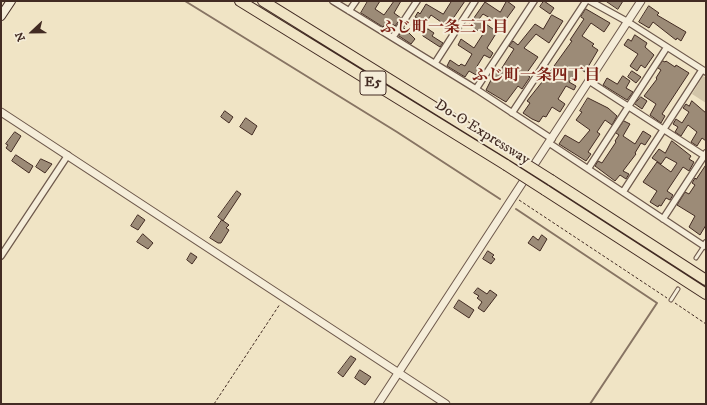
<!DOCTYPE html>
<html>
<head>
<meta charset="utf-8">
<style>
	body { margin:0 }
	#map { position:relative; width:707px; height:405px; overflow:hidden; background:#f0e4c5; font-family:"IM FELL DW Pica",serif }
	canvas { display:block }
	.frame { position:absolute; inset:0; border:2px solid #422b23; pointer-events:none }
	.north { position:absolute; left:12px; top:12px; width:40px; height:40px; -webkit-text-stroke:3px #f5edd9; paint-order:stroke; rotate:248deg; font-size:11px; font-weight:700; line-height:16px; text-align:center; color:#422b23 }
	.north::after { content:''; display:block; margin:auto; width:14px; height:18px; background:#422b23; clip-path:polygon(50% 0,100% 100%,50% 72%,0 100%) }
</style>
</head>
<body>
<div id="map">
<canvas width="707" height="405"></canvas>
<div class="frame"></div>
<div class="north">N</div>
</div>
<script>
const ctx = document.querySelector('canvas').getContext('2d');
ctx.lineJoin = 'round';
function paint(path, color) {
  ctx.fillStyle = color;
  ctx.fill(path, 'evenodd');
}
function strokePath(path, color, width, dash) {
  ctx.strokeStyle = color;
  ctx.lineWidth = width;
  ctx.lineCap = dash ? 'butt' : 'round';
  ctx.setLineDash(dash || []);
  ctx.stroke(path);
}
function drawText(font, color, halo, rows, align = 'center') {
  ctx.font = font + ' "IM FELL DW Pica","Noto Serif JP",serif';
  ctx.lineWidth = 4;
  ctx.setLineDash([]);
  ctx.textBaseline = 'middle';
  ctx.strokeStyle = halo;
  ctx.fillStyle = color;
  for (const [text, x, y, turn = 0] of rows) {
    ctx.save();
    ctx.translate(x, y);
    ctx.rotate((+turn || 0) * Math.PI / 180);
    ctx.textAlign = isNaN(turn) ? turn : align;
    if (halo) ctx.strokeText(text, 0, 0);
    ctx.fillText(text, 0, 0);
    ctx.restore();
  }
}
paint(new Path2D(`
	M703,76L706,78V103L692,94Z`), '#d2c5a9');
strokePath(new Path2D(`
	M185,1L397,132L500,199
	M1,2L2,1
	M516,209L657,303L590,404`), '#877463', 2);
const building = new Path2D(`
	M368,1H380L375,9L384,15L394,1H401L394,13L401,18L395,26L388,21L383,27L361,13Z
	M452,1H465L452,20L450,18L447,23L444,24L431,15L425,24L415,17L418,12L420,14L426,4L443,14Z
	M507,1L515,7L502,25L483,14L479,19L497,32L487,48L493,53L490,58L484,55L476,68L480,71L478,76L469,71L465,77L447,66L450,60L459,66L461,64L465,66L472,54L458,45L461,39L474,48L483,34L469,25L485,2L500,12Z
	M544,1L554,8L550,14L540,7Z
	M606,1H623L618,9Z
	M649,6L659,13L657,15L686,32L681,41L677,38L676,40L653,22L649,28L639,22Z
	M586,9L610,23L604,32L591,23L582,36L594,44L592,46L598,50L585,72L579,68L569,82L576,86L574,90L566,86L558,99L565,104L560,112L552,107L546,117L543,116L539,122L532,119L523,113L530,103L527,101L546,77L543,74L545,70L549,73L572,41L570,40L584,19L581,17Z
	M552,15L563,21L549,43L536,34L524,48L538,57L526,74L530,77L522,89L518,86L506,102L486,90L495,72L498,74L514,49L509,46L513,41L518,45L535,24L543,29Z
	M404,28L415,39L411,44L399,36Z
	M428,29L434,33L432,36L443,43L440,47L423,36Z
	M635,35L647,43L645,47L654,55L645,68L641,65L637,71L630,66L638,54L624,45L628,39L631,41Z
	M663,61L665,62L666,61L675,67L676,65L689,73L662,114L665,116L661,123L650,115L656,104L644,96L657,79L656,78L661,70L658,68Z
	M632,71L641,77L636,83L628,77Z
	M623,76L630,81L626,88L633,92L627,100L603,85L607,78L617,84Z
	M641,97L647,101L642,109L635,104Z
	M588,98L608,108L617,116L612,125L605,120L597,132L600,134L588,152L591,154L586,161L559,144L565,135L579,143L590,130L576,120L582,112L580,111Z
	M692,101L706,113V141L702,138L697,146L691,142L697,132L688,125L681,136L675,132L678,127L673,124L676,119L682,123L689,112L683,108L686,104L689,106Z
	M225,111L233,117L229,123L221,117Z
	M246,118L257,126L252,135L240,127Z
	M624,121L630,124L623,136L635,144L643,131L651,136L645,145L641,143L635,153L636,154L623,171L629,174L626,179L620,175L615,181L595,166L598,161L602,163L616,142L615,141L619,135L616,133Z
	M15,132L21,136L11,152L6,148L8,145L6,144Z
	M672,141L691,156L689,159L694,162L689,171L683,167L667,191L673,195L670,200L666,198L661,206L659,205L658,207L650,202L657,191L643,182L657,162L671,172L677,163L666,157L661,164L652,158L659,149L665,153Z
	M16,155L33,166L29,173L12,161Z
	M41,159L52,164L45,173L36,167Z
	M706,165V225L700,235L689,227L695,216L677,205L685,192L689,194L695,185L692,183L695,178L696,179Z
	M237,191L241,194L223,221L218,217Z
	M138,215L145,220L138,230L131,226Z
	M222,220L229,225L226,228L229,230L221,243H218L210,238Z
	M143,234L153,243L148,249L137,242Z
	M542,235L547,239L540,251L528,243L533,236L538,240Z
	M488,251L494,255L492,257L495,259L491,264L483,259Z
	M191,253L197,257L192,264L187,260Z
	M478,288L487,294L490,290L497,295L484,312L478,308L482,302L477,298L479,296L474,293Z
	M459,300L474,310L469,318L454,308Z
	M351,356L356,359L343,377L338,373Z
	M360,370L371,377L365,385L355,378Z`);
paint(building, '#9c8b77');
strokePath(building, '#422b23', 1);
const service = new Path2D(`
	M696,258L704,246
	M671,300L678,289`);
const minor = new Path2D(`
	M333,1L476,89L552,139
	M590,1L628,22L706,72
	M349,11L356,1
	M393,37L417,1
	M435,63L475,1
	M589,81L706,157
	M476,89L534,1
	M512,113L586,1
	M549,143L704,246L706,243
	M588,169L667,47
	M623,192L702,70
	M663,219L706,153
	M1,256L68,155`);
const tertiary = new Path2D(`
	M1,112L446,404
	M378,404L641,1`);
const secondary = new Path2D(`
	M1,16L11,1`);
const motorway = new Path2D(`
	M240,1L506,165
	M263,1L513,156
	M551,180L706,280
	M545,190L706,294`);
strokePath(service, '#6e594c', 5);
strokePath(minor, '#6e594c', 8);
strokePath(tertiary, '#6e594c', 9);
strokePath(secondary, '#422b23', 10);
strokePath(motorway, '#422b23', 12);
strokePath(new Path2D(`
	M519,200L667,298
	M675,303L706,324
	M214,404L280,304`), '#422b23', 1, [3, 2]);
strokePath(service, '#f5edd9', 3);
strokePath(minor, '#f5edd9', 5.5);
strokePath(tertiary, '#f5edd9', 7);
strokePath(secondary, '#f5edd9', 8);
strokePath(motorway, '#f0e4c5', 10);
const motorwayBridge = new Path2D(`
	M513,156L551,180
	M506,165L545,190`);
strokePath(motorwayBridge, '#422b23', 12, []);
strokePath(motorwayBridge, '#f0e4c5', 10);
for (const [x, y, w] of [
	[373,83,26]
]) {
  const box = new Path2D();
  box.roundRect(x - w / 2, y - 12, w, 24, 3);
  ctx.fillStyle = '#f5edd9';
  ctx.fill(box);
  strokePath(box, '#422b23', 1);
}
drawText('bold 14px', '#422b23', null, [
	["E5",373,83]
]);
drawText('15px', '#422b23', '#f5edd9', [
	["Do-O Expressway",482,133,32]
]);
drawText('bold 16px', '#7a1f14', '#f5edd9', [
	["ふじ町一条三丁目",444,29],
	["ふじ町一条四丁目",536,77]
]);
</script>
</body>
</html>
